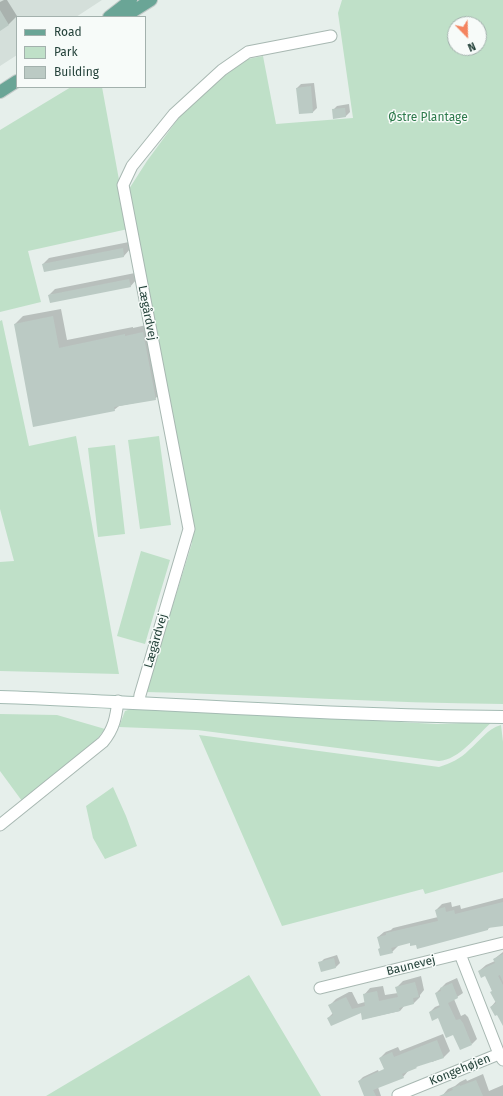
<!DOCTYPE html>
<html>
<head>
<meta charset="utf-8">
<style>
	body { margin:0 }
	#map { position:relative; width:503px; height:1096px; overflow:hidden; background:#e6efeb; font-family:"Fira Sans",sans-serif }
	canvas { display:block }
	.legend { position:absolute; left:16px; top:16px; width:130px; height:72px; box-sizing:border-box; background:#f7fbf9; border:1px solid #a3b1ad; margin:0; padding:5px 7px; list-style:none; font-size:12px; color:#24423a }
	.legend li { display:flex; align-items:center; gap:8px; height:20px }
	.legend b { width:20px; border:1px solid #a3b1ad }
	.north { position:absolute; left:447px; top:16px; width:40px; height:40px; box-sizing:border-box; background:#f7fbf9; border:1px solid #a3b1ad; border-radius:50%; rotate:157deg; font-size:11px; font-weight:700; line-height:16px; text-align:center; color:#24423a }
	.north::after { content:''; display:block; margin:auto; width:14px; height:18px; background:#f4845f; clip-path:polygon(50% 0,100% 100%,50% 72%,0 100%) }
</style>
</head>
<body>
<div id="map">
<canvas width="503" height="1096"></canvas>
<ul class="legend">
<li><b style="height:5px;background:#6aa596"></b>Road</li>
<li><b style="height:11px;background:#bfe0c8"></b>Park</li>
<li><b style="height:11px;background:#bbcac4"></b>Building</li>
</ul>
<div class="north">N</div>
</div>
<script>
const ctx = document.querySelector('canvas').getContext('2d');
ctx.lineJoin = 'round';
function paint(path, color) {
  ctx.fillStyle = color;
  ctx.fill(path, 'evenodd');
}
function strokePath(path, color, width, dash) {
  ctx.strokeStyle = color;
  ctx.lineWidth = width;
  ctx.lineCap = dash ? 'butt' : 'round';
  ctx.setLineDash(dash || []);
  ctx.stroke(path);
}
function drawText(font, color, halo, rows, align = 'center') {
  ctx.font = font + ' "Fira Sans",sans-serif';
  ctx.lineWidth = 3;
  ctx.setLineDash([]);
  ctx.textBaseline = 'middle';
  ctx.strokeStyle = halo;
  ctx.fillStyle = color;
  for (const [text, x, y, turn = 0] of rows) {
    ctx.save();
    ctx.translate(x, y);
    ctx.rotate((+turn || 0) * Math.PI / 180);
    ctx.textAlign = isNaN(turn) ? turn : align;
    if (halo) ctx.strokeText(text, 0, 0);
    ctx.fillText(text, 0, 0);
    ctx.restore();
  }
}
paint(new Path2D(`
	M0,0H102L76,17H17V55L0,66Z`), '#d4dfda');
paint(new Path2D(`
	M342,0H503V704C384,703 265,695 146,692L192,543L129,189L147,161L180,116L225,75L248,59L263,56L276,124L353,118L338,13ZM455,24H479V48H455Z
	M71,87H102L128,229L28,251L41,302L0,312V130Z
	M2,320L29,446L76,436L119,674L0,671V562L14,561L0,509V321Z
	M159,436L171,525L140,529L128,440Z
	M115,445L125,534L98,537L88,448Z
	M141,551L170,560L145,644L117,636Z
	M134,708L437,724L492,722C477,735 459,760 439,761L197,730L119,727L125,711Z
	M0,714L57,715L105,729L94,743L22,801L0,771Z
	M501,725L503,742V872L425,894L423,889L282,926L199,735L439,767C451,763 460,759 469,750C480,741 487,729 501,725Z
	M113,787L126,816L137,846L105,859L93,838L86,806Z
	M249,975L321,1096H46Z`), '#bfe0c8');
paint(new Path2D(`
	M4,0H7L17,16L9,24L0,30V2Z
	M314,83L317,108L313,112L300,113L297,88L301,84Z
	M349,104L350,112L346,116L334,118L333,110L337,106Z
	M129,242L130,249L124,256L45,271L43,264L49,258Z
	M135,273L136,280L130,287L49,295L55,289Z
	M61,309L67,340L133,327V328L151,324L163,390L155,399L119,406L114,410L15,324L23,316Z
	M503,898V925L490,927L488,929L417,944L410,942L398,945V946L392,952L381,948L378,937L384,932L391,930L393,928L438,917L436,910L442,904L451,902L452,907L460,905L461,909Z
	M503,952V1018L491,1007L496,1001L486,975L479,971L486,965L495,961L494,959Z
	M337,955L340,963L336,967L320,963L324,959Z
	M421,976L424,990L420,995V997L414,1003L405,1005L400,1011L363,1019L361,1012L328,1018L333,1013L330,1005L336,999L349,992H352L358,1004L365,1002L364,995L370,988L383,986L385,995L398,993L397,987L403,981Z
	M457,978L463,993L454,999L461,1016L465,1014L468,1017L477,1039L472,1044L454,1034L438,1017L430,1012L435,1007L440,1005L436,993L446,983Z
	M443,1034L450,1051L444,1057L432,1062L431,1060L409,1070L403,1077L380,1058L386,1052L398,1047L400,1051Z
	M378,1070L383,1082L378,1087L381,1096H365L359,1081L363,1077Z
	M483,1074L489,1091L503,1085V1096H442L448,1089L455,1086L460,1082L466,1079L467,1081Z`), '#0003');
paint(new Path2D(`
	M0,10L9,25L0,31Z
	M311,86L313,113L299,114L296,88Z
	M345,108L346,117L333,119L332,109Z
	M123,248L124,257L44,272L42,264Z
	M129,279L131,287L50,303L48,295Z
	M53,316L59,348L125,334V336L143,332L156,400L114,407L115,411L33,427L14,324Z
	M503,902V926L488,928V930L417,949L416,945L410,946V943L391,948L393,953L380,956L378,949L380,948L377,937L386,935V933L438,921L435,910L445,907L446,912L454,910L455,914Z
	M503,954V982L500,975L498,976L503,985V1026L497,1015L495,1016L490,1007L496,1003L490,992L492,991L485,976L481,978L478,971L495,963L493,959Z
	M334,958L336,968L321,972L318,962Z
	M415,982L419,997L413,998L414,1004L399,1008L400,1011L362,1020L361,1013L331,1026L327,1018L333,1015L328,1005L346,997L352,1009L365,1006L363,994L377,991L379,1001L398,997L395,987Z
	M452,983L458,998L448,1003L456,1020L460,1019L463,1023L472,1045L460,1050L453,1035L446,1038L438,1018L432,1021L429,1012L440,1007L435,993L441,991L440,988Z
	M437,1040L444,1058L416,1067L417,1068L402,1074L404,1078L373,1090L376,1096H364L358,1081L384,1069L379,1058L392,1052L394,1057Z
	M476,1080L483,1096H439L453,1090L452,1088L460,1085V1086Z`), '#bbcac4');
const street = new Path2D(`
	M139,702L140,695L189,529L123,185L132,166L174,114L222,70L248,52L331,36
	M0,825L103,742C114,729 116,717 118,701
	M460,954L499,1054L503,1060
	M320,988L503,943
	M398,1095L499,1054`);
const secondary = new Path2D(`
	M0,697C168,703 335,716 503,717`);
const primary = new Path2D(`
	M109,17L131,0
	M124,17L151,0
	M0,92L17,81`);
strokePath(street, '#a8b8b2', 13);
strokePath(secondary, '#a4bbb3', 14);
strokePath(primary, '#c2cac8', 14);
strokePath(street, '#fff', 11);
strokePath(secondary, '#fff', 12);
strokePath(primary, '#6aa596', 12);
drawText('12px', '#2d7a4b', '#f7fbf9', [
	["Østre Plantage",428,118]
]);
drawText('12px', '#24423a', '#f7fbf9', [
	["Lægårdvej",147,313,79],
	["Lægårdvej",156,641,-74],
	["Baunevej",411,966,-14],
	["Kongehøjen",460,1070,-22]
]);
</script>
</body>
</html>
